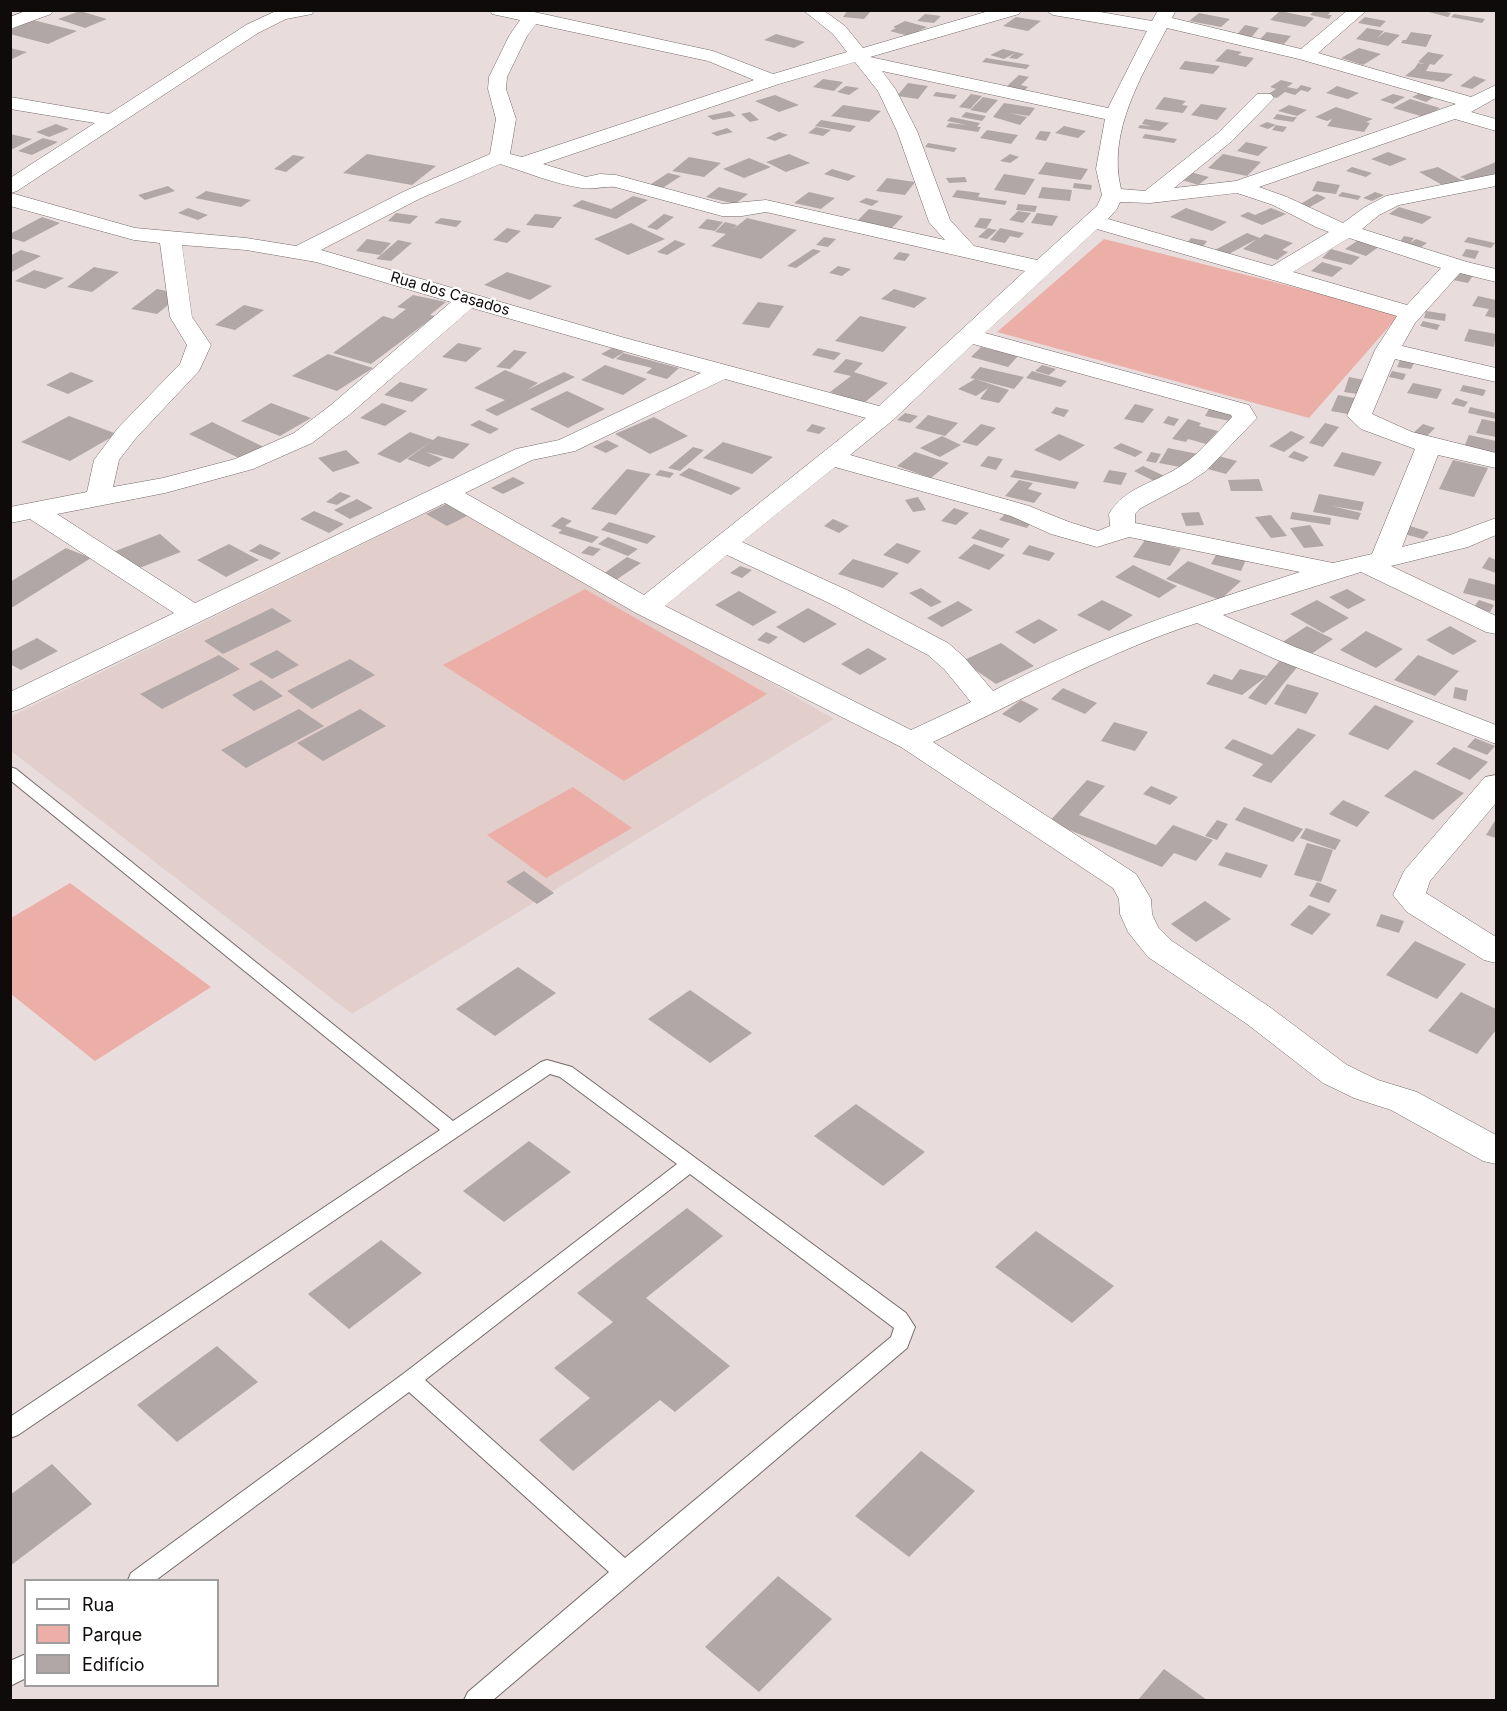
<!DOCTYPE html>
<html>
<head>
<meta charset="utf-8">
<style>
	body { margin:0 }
	#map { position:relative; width:1507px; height:1711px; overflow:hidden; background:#e8dddc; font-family:Inter,sans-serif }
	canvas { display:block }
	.frame { position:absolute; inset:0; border:12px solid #0e0b0a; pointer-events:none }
	.legend { position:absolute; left:24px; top:1579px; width:195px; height:108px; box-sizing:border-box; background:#fff; border:2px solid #9f9d9d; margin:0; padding:8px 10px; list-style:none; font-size:18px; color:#0e0b0a }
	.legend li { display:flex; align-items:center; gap:12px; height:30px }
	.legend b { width:30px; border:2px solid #9f9d9d }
</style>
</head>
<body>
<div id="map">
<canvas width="1507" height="1711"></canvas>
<div class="frame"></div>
<ul class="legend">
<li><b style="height:8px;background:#fff"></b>Rua</li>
<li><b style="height:16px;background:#ecafa8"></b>Parque</li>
<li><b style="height:16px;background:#b1a7a6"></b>Edifício</li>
</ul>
</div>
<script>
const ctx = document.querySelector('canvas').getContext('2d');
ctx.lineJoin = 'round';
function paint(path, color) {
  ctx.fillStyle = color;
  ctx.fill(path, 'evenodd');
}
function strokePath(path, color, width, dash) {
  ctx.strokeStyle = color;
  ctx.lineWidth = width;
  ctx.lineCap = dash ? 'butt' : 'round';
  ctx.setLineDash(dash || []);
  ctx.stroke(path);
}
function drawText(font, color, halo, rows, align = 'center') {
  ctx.font = font + ' Inter,sans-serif';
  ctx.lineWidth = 4.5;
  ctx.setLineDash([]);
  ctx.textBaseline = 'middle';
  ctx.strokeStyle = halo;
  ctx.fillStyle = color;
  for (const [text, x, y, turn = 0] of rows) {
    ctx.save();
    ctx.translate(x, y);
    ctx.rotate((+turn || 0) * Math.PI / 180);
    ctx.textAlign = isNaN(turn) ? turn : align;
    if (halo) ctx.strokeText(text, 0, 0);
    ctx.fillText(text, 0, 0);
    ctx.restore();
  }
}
paint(new Path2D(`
	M453,500L834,719L352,1014L11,751L10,717Z`), '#e2cfcc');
paint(new Path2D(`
	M1104,239L1400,314L1309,418L997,332Z
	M585,589L767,694L624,781L443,665Z
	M573,787L632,828L546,878L487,835Z
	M70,883L211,987L95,1061L11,994V918Z`), '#ecafa8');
paint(new Path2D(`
	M848,10H872L864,19L843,17Z
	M1315,10H1332L1328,15H1332L1329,19L1310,15Z
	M1421,10H1436L1451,13L1448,17Z
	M80,11L107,19L85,28L58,19Z
	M1280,11L1314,18L1305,27L1270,20Z
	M1199,13L1230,19L1221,27L1189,21Z
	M925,14L941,16L934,23L917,21Z
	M1454,14L1485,19L1482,23L1451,17Z
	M1016,17L1041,21L1028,31L1003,26Z
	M1365,17L1386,21L1380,27L1358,23Z
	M33,20L77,31L48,44L10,34V30Z
	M905,21L927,27L909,36L890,31L896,28L893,27Z
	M1245,25L1259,28L1250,39L1235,37Z
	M1367,28L1384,31L1377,38L1385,32L1400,35L1388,46L1356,39Z
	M1267,32L1291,36L1284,44L1259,40Z
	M1411,32L1432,35L1426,47L1401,43L1403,40H1406Z
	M776,34L805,42L794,48L764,40Z
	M10,48L27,52L10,60Z
	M1359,48L1381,54L1363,65L1341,58Z
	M1003,49L1016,52L1024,54L1017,59L1009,58L1015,53L1004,59L990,55Z
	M1227,49L1242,52L1238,55L1254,58L1246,67L1215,61Z
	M1428,52L1444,55L1434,65L1430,64L1426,71L1453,74L1443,82L1405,76L1415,68L1418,63L1425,64L1418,62Z
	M986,58L1030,65L1026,69L982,62Z
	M1185,61L1220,66L1213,74L1179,69Z
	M1019,75L1029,77L1021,85L1028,87L1024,91L1006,87Z
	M1474,76L1486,80L1472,89L1460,86Z
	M823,79L843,82L834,91L813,87Z
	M1281,80L1293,83L1287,87L1297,89L1301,85L1312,88L1308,92L1301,90L1295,95L1285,92L1277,98L1267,95L1276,89L1270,87Z
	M908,83L928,86L918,99L897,96Z
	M846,86L859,88L849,95L837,92Z
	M1337,86L1359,93L1348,99L1326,93Z
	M936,92L957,95L954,99L933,96Z
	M1420,93L1434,97L1426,102L1412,97Z
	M971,94L982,96L970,109L959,107Z
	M1393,94L1405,97L1393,104L1380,100Z
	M775,95L799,105L779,112L755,101Z
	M983,97L998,100L986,113L970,110Z
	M1164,97L1186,101L1182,105L1188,106L1183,113L1155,109Z
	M1410,99L1440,108L1424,117L1393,108Z
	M1004,103L1035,108L1029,116L1009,113L1027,117L1020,125L993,117Z
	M1201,104L1227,108L1217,120L1191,115Z
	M843,105L881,111L869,122L831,116Z
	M1289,105L1307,110L1297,116L1278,111Z
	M1336,107L1373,119L1366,122L1370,123L1364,132L1327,126L1332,119L1327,121L1315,117Z
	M730,111L736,116L713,120L707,116Z
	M750,112L759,120L750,122L741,114Z
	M966,112L986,116L982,121L961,117Z
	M1277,114L1293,117H1297L1293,122L1273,119Z
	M951,117L980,123L977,127H981L978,132L946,127L949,123L967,125L947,121Z
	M1145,119L1169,123L1160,131L1138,128L1140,125L1152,126L1142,124Z
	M821,120L856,126L850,132L815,126Z
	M1267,122L1276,125L1287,127L1283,132L1272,130L1276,125L1268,129L1259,126Z
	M56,124L69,129L49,137L36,132Z
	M1064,126L1086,131L1078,138L1055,133Z
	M816,127L831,130L823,136L808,133Z
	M727,128L733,132L717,136L711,133Z
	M987,130L1018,135L1011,144L980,138Z
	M1040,131L1051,132L1046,141L1035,139Z
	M779,132L788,135L775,141L766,138Z
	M10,134L32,139L13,149L10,148Z
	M1145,134L1177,139L1174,143L1142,138Z
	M43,138L58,142L32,155L18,151Z
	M1246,142L1268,147L1258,156L1237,151Z
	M928,143L957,148L954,152L925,147Z
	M1388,152L1407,159L1390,166L1371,159Z
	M367,154L436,166L412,185L343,173Z
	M789,154L810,163L786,172L766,162Z
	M1010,154L1019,157L1010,163L1000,161Z
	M1223,154L1261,162L1247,176L1208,168Z
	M293,155L305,157L286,172L274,169Z
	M689,157L721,163L704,177L672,171Z
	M749,158L771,167L744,178L723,169Z
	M1046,162L1088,169L1081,180L1038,174Z
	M1496,162V174L1476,183L1460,177Z
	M1352,167L1372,173L1366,177L1346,171Z
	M1438,167L1465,182L1446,187L1419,172Z
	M832,169L856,176L848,181L824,174Z
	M1190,172L1209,177L1198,185L1179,179Z
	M668,173L681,176L661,189L648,186Z
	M1004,174L1035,179L1025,195L994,190Z
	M965,177L967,182L949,183L946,178Z
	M887,178L915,182L905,195L876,191Z
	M1317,181L1340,185L1336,194L1312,191Z
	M1074,183L1092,185L1091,190L1073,188Z
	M168,186L175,191L145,200L138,195Z
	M719,187L748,194L735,204L706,197Z
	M1042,187L1072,190L1070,201L1038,198Z
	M957,190L980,193L978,197L1007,201L1005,205L952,197Z
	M206,191L251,200L241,207L195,198Z
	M809,192L835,198L821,209L794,203Z
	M1342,192L1361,196L1358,200L1338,196Z
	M1375,192L1384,195L1372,201L1363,198Z
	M1317,194L1326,198L1308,208L1299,205Z
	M633,196L648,200L616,219L572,206L582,200L611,209Z
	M866,198L879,201L872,206L859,202Z
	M1018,204L1037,206L1035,212L1016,210Z
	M1399,207L1432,217L1422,224L1389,214Z
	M188,208L208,215L198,220L178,213Z
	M1186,208L1227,222L1212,231L1170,217Z
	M1271,208L1286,214L1262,225L1240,216L1248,212L1255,215Z
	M869,209L903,216L892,228L857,221Z
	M1018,211L1031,213L1023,223L1009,220Z
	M396,213L418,216L410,224L388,221Z
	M1037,213L1058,216L1052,226L1031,223Z
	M535,214L562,217L553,228L526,225Z
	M664,214L674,217L657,230L647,227Z
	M42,217L60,223L24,242L10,238V234Z
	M441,218L462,221L456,227L434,223Z
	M747,218L797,230L761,259L711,246L726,234L715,232L725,222L737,225L732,230Z
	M980,218L992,219L986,229L974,227Z
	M707,219L723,222L715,231L698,228Z
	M631,223L665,239L628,255L594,239Z
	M507,228L521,231L507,243L493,240Z
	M988,228L997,230L987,239L978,237Z
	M1000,228L1024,233L1019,238L1010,236L1005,243L990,240Z
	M1247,233L1260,238L1265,234L1293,243L1282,250L1288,252L1277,260L1243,249L1257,239L1225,256L1213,251Z
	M1404,236L1414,238L1410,243L1416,239L1427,243L1421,247L1399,243Z
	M824,237L836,239L828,247L816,245Z
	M1468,237L1495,243L1491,248L1464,242Z
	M1191,238L1207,241L1202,248L1185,245Z
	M367,239L391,243L380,255L356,251Z
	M1360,239L1380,246L1366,256L1345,249Z
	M398,240L412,243L391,261L376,259Z
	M675,240L686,244L667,255L657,252Z
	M813,249L821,251L796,268L787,266Z
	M1331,249L1360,257L1351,265L1322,258Z
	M1466,249L1479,251L1475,259L1462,256Z
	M21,250L41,256L10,273V256Z
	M899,252L910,254L905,261L893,259Z
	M1322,262L1343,268L1332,277L1311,271Z
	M838,266L851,269L842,276L829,273Z
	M94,267L119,272L92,292L67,287Z
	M34,270L64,278L45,289L15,281Z
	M1459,271L1474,274L1468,283L1453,280Z
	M507,272L552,286L530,300L484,285Z
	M157,289L182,294L157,314L131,309Z
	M894,289L927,298L914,308L881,299Z
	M413,295L446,302L430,315L435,316L371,364L333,353L383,316L393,319L406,309L397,307Z
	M1478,296L1496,300V318L1485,316L1489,309L1472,306Z
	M758,302L784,306L769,328L742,324Z
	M244,305L264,310L235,330L215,325Z
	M1426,311L1446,314L1445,321L1424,318Z
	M860,316L907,327L883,352L835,341Z
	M1423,321L1440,325L1437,330L1420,326Z
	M1469,329L1496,334L1494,347L1464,341Z
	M458,343L482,348L466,362L442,357Z
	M981,347L1018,356L1008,367L971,357Z
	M612,348L624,352L613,359L601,354Z
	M818,348L841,353L834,360L812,355Z
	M514,350L527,352L510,369L496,367Z
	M623,353L679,368L667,379L646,373L652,368L616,359Z
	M328,354L373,368L337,391L292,376Z
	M1401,358L1415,361L1411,369L1397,367Z
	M846,359L863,363L854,372L888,383L864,403L830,392L851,376L833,372Z
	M605,365L647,379L623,395L581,380Z
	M1042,365L1056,369L1049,375L1035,371Z
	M980,367L1024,377L1014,389L975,379L1009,390L999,403L980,399L988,388L976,396L958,389L975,379L970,378Z
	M505,370L538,383L527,390L564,372L575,377L497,416L485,410L505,400L474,388Z
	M1032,371L1067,381L1061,387L1026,378Z
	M1392,371L1406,374L1403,380L1389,377Z
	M71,372L94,381L68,394L46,385Z
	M1349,377L1369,381L1364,395L1344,392Z
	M400,382L428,389L412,402L384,395Z
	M1413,383L1442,389L1437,399L1407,393Z
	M1463,385L1486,390L1483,396L1460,391Z
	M567,391L605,409L568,428L530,409Z
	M1338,395L1360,399L1353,415L1331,411Z
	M1456,398L1468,402L1464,407L1451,404Z
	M271,403L311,418L280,436L241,421Z
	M382,403L407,411L385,426L360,418Z
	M1135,404L1154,409L1143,423L1124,419Z
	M1056,407L1069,410L1064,417L1051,413Z
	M1470,407L1496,413V419L1468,413Z
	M1209,409L1239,415L1235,422L1205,416Z
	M905,413L918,416L910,423L897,420Z
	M928,415L958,423L945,436L915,428Z
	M69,416L117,434L70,461L21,442Z
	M1168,416L1179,419L1174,426L1163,423Z
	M654,417L688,436L650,454L615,434Z
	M1188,419L1201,423L1199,426L1218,431L1206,444L1188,439L1186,442L1172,439Z
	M1482,419L1496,422V437L1476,433Z
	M479,420L499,429L490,434L470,425Z
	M212,422L266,448L243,460L189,434Z
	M1325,423L1339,427L1323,447L1309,443Z
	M812,424L826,428L819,434L806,431Z
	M981,424L996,428L977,446L962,442Z
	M1423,424L1435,428L1424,439L1411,435Z
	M1291,431L1305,437L1284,452L1269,446Z
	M410,432L433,440L438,436L470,444L453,459L426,452L443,459L429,467L407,459L433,440L400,463L377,454Z
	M1059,434L1085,445L1060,461L1034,450Z
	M1469,435L1496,441V453L1464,447Z
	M942,436L961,445L940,457L920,448Z
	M607,440L619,446L606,453L593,447Z
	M723,442L773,457L752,474L703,458Z
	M1121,443L1143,452L1135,457L1113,448Z
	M693,447L704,450L680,471L668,468Z
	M1168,448L1198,454L1190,469L1159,463Z
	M346,450L360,463L333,472L318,458Z
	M1294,451L1309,457L1303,462L1288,457Z
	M915,452L949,463L931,478L897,466Z
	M1151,452L1161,454L1156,463L1146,461Z
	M1342,452L1382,462L1374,476L1333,466Z
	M1215,455L1237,461L1226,474L1204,468Z
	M988,456L1003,459L996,470L980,466Z
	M1453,460L1488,468L1474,497L1439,489Z
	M1143,466L1171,479L1162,485L1134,471Z
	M689,468L741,488L731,495L679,475Z
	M627,469L651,474L616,515L591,509Z
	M660,470L674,473L670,478L655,475Z
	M1015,470L1079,482L1075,489L1010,477Z
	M1109,470L1127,473L1121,485L1103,482Z
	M513,477L525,483L503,494L491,488Z
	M1259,479L1263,491H1231L1228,480Z
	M1019,480L1033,483L1028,489L1042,493L1034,503L1005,496Z
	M340,492L351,496L337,505L326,502Z
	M1319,494L1364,502L1361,511L1332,506L1361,513L1358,520L1313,512Z
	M918,497L926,510L913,512L905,500Z
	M357,499L373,508L350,519L334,510Z
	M448,503L469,515L447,526L426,514Z
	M954,508L969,513L956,525L941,521Z
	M314,511L344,524L329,533L300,519Z
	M1199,512L1204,525L1186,526L1181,513Z
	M1292,512L1331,518L1330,525L1290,519Z
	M1005,514L1032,521L1027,528L999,520Z
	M1271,515L1287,536L1271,538L1255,517Z
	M562,517L572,521L565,526L599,537L592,543L558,533L562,530L551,526Z
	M833,519L849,526L839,533L824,526Z
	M609,522L656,536L647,544L601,530Z
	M1310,525L1324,546L1304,548L1290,528Z
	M1410,526L1429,532L1423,539L1404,534Z
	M980,529L1010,539L1002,548L971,538Z
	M160,534L181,552L134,570L113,552Z
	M608,537L638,549L628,556L598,544Z
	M1145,540L1181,549L1170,566L1133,557Z
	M897,543L921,551L908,564L883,555Z
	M229,544L259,560L226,577L197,560Z
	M260,544L281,553L271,560L249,551Z
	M974,544L1005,555L989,570L958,558Z
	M1029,545L1055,553L1049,561L1022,554Z
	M589,546L601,549L593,556L581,553Z
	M66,548L91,558L13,607L10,606V582Z
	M1217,553L1246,560L1241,571L1211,564Z
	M627,557L641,563L616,580L603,574Z
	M1489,557L1496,560V573L1482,568Z
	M853,559L899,573L883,588L838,574Z
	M1188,561L1241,581L1220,600L1166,579Z
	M1133,565L1177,586L1159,598L1115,577Z
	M740,566L752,570L742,578L730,573Z
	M1469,578L1496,585V601L1463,593Z
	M921,588L942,602L931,607L909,593Z
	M1347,589L1366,600L1348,609L1329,597Z
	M739,591L777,612L753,626L715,605Z
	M1102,600L1133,615L1109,631L1077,615Z
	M1317,600L1349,618L1323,633L1290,614Z
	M1479,600L1494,605L1490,612L1474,607Z
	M958,601L973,610L942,627L927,618Z
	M272,608L292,621L223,654L204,641Z
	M808,608L837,624L804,643L776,627Z
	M1039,619L1058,630L1034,644L1015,632Z
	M1307,626L1333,639L1304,659L1278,645Z
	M1450,626L1477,641L1453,655L1426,640Z
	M1366,631L1403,649L1376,668L1340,650Z
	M766,632L778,637L769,644L757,640Z
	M37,638L58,651L21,670L10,664V652Z
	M1001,643L1034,666L996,684L962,661Z
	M868,648L887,659L860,675L841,664Z
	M277,650L299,665L272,679L249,664Z
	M219,655L240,669L162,709L140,694Z
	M1418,655L1459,671L1435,696L1394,680Z
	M350,659L375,675L312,709L287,691Z
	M1281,659L1299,665L1266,705L1248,698Z
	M1240,669L1267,676L1242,695L1206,684L1214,674L1232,680Z
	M261,680L283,696L254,711L232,695Z
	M1287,684L1319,693L1306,714L1274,704Z
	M1455,687L1468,690L1466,701L1453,698Z
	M1063,688L1097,703L1085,714L1051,699Z
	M1021,700L1039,709L1020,723L1002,714Z
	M1375,705L1414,721L1388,750L1348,734Z
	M299,709L324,726L246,768L221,750Z
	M360,709L386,726L323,761L297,743Z
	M1114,722L1148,732L1135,751L1101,741Z
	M1298,728L1316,735L1271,783L1252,776L1263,764L1224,748L1233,739L1272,755Z
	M1475,738L1495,746L1487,755L1467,747Z
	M1454,747L1488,762L1470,780L1436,764Z
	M1415,770L1464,793L1433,820L1384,796Z
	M1087,780L1105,786L1079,815L1156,845L1173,825L1213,840L1196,861L1174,853L1162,867L1049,822Z
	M1151,786L1178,797L1170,805L1143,794Z
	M1343,800L1370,812L1357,827L1329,814Z
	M1244,807L1303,829L1293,842L1235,820Z
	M1496,819V838L1486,835Z
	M1217,820L1228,824L1217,840L1205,836Z
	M1306,828L1341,840L1335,850L1300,838Z
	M1307,843L1333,850L1321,882L1294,875Z
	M1226,852L1268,865L1261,878L1218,865Z
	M524,871L554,893L537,904L506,882Z
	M1317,882L1337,890L1329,903L1309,896Z
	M1205,901L1231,919L1196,942L1171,924Z
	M1309,905L1331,914L1312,935L1290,925Z
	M1381,914L1404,921L1399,933L1376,926Z
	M1415,941L1466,964L1437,999L1386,975Z
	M518,967L556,993L495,1036L456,1009Z
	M690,990L752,1033L710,1063L648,1019Z
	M1461,992L1496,1009V1030L1477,1054L1428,1031Z
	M856,1104L925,1152L883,1186L814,1136Z
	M529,1141L571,1172L504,1222L463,1191Z
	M687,1208L723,1236L646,1298L730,1366L675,1412L660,1400L573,1471L539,1440L590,1398L554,1368L613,1322L577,1293Z
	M1036,1231L1114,1286L1072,1323L995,1267Z
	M381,1240L422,1273L349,1329L308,1294Z
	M217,1346L258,1382L177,1442L137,1405Z
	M921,1451L975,1491L909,1557L855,1516Z
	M52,1464L92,1504L10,1566V1495Z
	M778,1576L832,1619L759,1692L705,1647Z
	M1164,1669L1207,1700H1138Z`), '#b1a7a6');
const service = new Path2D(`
	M10,767L16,769L453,1121L541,1062L547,1060L572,1067L906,1313L915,1327L907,1348L493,1700H464L468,1692L609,1572L409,1392L156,1580H128L131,1573L403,1374L677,1164L560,1077L550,1074L18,1435L10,1438V1417L440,1130L10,780ZM690,1174L894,1328L891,1337L625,1558L425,1380Z
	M26,1654V1678L10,1686V1661Z`);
const minor = new Path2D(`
	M28,10H53L51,14L10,29V17Z
	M278,10H314L312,14L286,19L258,33L17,191L11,193L135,228L246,238L296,246L405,191L490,154L496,119L488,89L489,77L509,36L520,20L492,14L490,10H525L713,51L773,74L847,52L833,34L803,10H823L845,26L863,48L992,10H1021L1019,14L870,57L1108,108L1147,31L1053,15L1045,10H1089L1152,21L1158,10H1176L1172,18L1301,49L1348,10H1367L1318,53L1471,97L1496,85V98L1471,112L1496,119V131L1455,119L1259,187L1287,197L1343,223L1365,207L1386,196L1496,174V186L1399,205L1379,215L1362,229L1467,262L1496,269V282L1460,273L1415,323L1402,346L1496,368V382L1395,359L1372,414L1412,432L1496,453V468L1438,455L1402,547L1450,535L1496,518V535L1468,547L1391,566L1496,616V634L1486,632L1361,572L1223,615L1295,647L1496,725V744L1275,659L1197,623C1104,653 1021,701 933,742L1136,874L1151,899L1152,914L1158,927L1172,941L1271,1008L1347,1065L1378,1080L1417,1092L1496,1135V1164L1483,1161L1391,1110L1354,1098L1323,1083L1247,1024L1148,957L1128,932L1120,914L1119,899L1113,888L901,747L636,613L445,503L20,709L10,712V692L174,613L30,519L10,523V507L87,492L94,460L118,428L180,364L187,345L170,317L160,243L134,240L10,206V178L95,123L10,109V97L109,114L246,25ZM536,24L708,61L754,80L522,157L510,154L516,119L506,89L507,77L527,36ZM1167,28L1299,59L1456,104L1236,181L1174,188L1232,141L1274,98L1271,94H1257L1218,133L1145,191L1121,189C1107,132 1141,77 1167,28ZM855,62L878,91L897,131L929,222L945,240L766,200L723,204L616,175L600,174L586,177L543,164L779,84ZM882,71L1105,119L1096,169L1102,195L1097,206L1037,260L974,246L950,220L917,131L896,90ZM500,164C526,172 554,184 582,188C592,190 604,186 615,187L722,216H742L766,212L1025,271L879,406L625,338L321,250L419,199ZM1237,193L1273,205L1316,227L1329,232L1272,266L1108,219L1117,209L1120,202L1150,203ZM1097,229L1397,316L1375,350L1347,416L1361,429L1415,449L1372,554L1333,563L1135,523V514L1141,508L1188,483L1206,471L1257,418L1249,405L985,333ZM1349,238L1441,268L1407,305L1293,272ZM182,245L246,250L316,262L451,302L331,405L294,433L235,459L163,478L113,487L119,460L136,438L199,371L211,345L192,317ZM472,308L701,373L559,440L516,449L195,603L57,514L165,493L253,469L312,443L349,415ZM973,344L1231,415L1232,417C1216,434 1201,452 1182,465C1157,483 1125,486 1109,514L1110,526L1098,531L1069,522L1029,506L850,455L893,420ZM725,379L866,418L644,595L465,493L532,460L575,451ZM835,467L1011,516L1051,534L1097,547L1129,537L1300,572C1192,607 1094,638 993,691L964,657L948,643L849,591L742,542ZM727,555L829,603L928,655L944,669L971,702L911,730L665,606Z
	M1496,775V803L1430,881L1426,893L1496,937V963L1484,960L1407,912L1393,895L1404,871L1485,777Z`);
strokePath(service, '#736a69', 2);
strokePath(minor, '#736a69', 1);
paint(service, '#fff');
paint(minor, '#fff');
drawText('15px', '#0e0b0a', '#fff', [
	["Rua dos Casados",450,294,16]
]);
</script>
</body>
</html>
